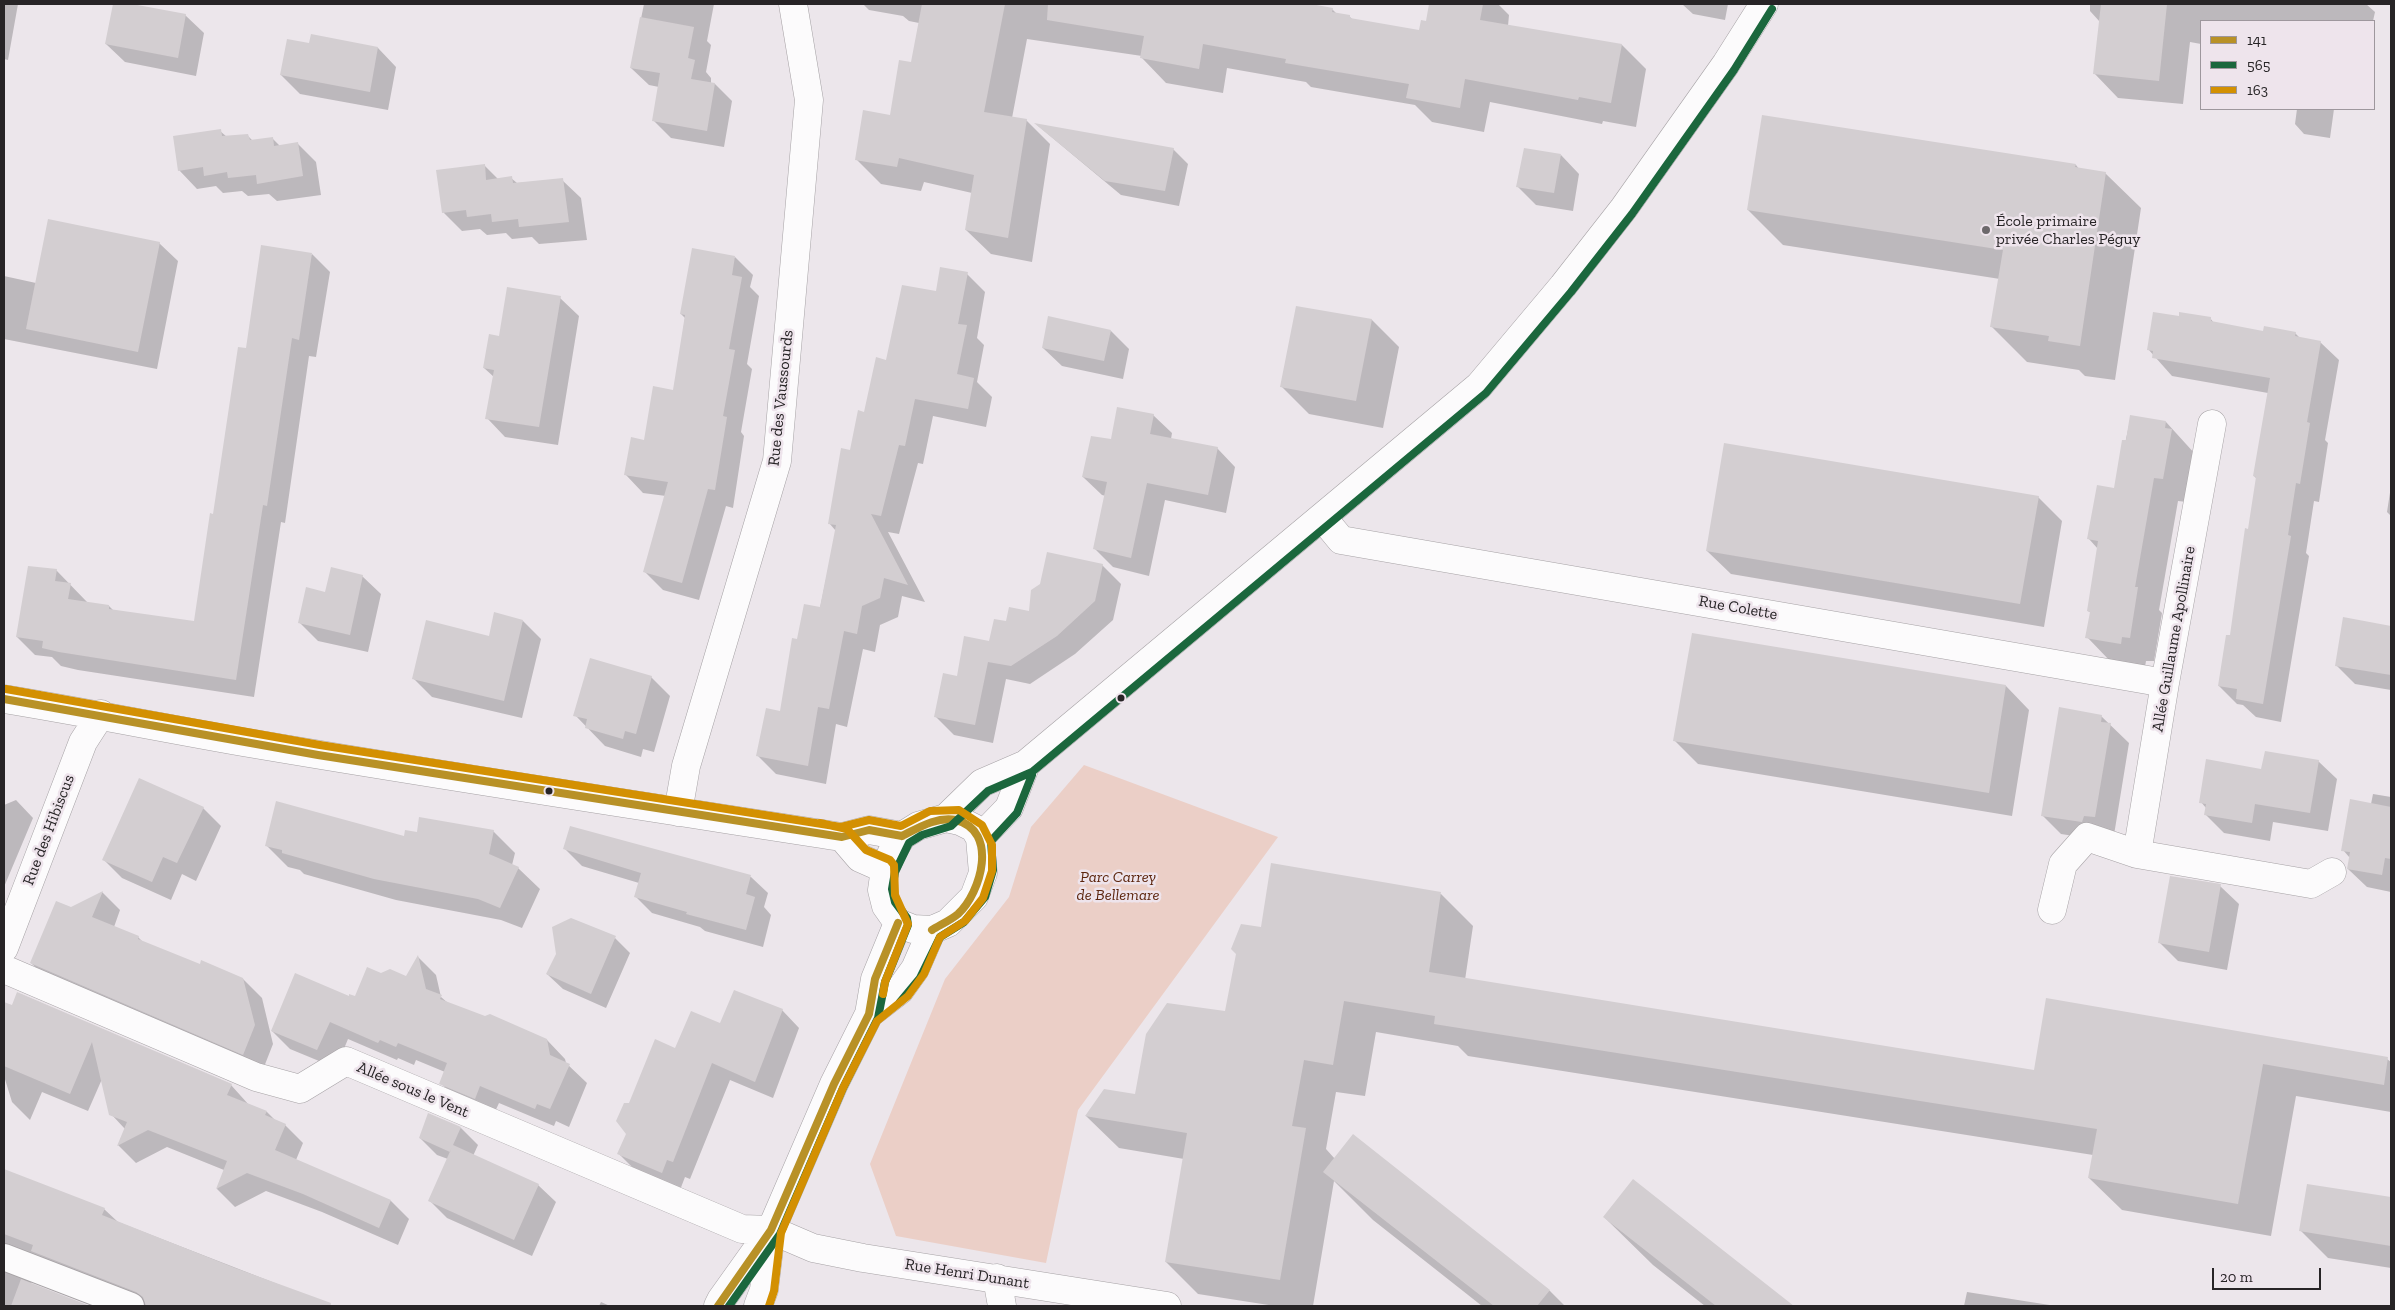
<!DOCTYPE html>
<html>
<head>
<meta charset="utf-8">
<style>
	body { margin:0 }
	#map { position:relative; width:2395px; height:1310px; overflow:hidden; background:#ece6eb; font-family:"Zilla Slab",serif }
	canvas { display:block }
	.frame { position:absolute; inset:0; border:5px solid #272426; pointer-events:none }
	.legend { position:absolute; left:2200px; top:20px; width:175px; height:90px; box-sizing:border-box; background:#eee4ec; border:1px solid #9e979d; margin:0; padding:6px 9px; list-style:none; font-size:15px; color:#272426 }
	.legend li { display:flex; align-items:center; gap:10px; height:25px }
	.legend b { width:25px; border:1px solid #9e979d }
	.scale { position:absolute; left:2212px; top:1268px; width:109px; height:22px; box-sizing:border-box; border:2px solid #272426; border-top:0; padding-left:6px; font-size:15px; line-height:18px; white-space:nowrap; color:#272426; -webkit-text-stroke:4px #eee4ec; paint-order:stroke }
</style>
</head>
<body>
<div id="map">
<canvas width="2395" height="1310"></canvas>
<div class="frame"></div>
<ul class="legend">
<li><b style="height:6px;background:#b89127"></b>141</li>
<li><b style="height:6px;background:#1b673d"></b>565</li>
<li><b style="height:6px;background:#d39002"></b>163</li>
</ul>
<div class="scale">20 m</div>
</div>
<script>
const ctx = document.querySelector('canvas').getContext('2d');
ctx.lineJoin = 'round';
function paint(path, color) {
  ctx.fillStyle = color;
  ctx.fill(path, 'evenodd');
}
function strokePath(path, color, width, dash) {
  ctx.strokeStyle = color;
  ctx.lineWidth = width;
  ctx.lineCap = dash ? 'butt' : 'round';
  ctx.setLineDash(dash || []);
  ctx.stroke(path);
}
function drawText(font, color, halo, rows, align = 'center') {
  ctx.font = font + ' "Zilla Slab",serif';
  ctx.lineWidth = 5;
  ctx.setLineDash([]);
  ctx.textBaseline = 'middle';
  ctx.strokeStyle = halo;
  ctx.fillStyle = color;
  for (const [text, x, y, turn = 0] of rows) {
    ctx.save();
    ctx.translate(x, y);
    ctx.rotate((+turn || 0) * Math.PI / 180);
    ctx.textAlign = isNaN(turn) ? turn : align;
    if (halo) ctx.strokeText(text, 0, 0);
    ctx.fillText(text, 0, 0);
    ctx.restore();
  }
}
paint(new Path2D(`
	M1084,765L1278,837L1078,1110L1046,1263L896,1236L870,1164L945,979L1009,897L1031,827Z`), '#ebcfc7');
paint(new Path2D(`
	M4,4H18L8,60L4,59Z
	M114,4H126L185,15L204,33L196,76L125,62L106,44Z
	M644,4H714L707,41L711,45L706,72L711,78V83L715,84L732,101L724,147L671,138L653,120L659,87L649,85L631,68Z
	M863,4H1280L1296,6V4H1304L1332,9L1337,14L1349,16L1353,20L1420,32L1427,22L1430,4H1498L1509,15L1508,26L1622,45L1646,69L1636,127L1603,121L1602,124L1490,102L1484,132L1432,122L1415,105L1311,87L1306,82L1227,68L1223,93L1166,83L1142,58V56L1027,39L1012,118L1026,120L1050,144L1032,262L991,254L966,230L972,193L924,182L921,191L881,184L856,159L891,117L912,63L919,23L909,21L903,16L869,10Z
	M1682,4H1728L1725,20L1693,14Z
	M2090,4H2366L2375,12L2373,21H2201V44L2190,42L2183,104L2118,98L2094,73L2100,22L2090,11Z
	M312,36L378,48L396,67L388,110L300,94L281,75L310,45Z
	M2297,109H2334L2330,138L2304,134L2295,124Z
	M1037,125L1173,149L1188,164L1179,206L1121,195Z
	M220,131L227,137L247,135L253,141L272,138L281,147L298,144L316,162L321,195L277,201L269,194L248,196L242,191L223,193L216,186L197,189L179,170Z
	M1561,155L1579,174L1573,211L1536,205L1518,187Z
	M484,165L498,179L511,178L517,183L562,180L581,198L587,240L539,244L532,237L512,239L506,233L487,235L480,229L462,231L443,212Z
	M2076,165L2079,169L2105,173L2141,208L2115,380L2085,376L2079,370L2027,362L1992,327L2000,279L1783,245L1748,210Z
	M159,243L178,261L157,369L4,339V276L36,283Z
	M312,254L330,272L316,357L309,356L285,523L281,522L254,697L78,670L61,666L52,657L35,655L17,637L56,570L88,603L109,606L114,611L195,623L247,349Z
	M735,257L753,275L750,287L759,296L747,364L752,369L741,432L744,436L733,508L726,506L699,600L663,590L645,572L666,496L643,493L626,475L674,391L685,318L681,314Z
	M967,274L985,292L977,338L984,345L977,382L992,397L986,427L933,416L923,464L918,463L899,534L888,532L925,602L902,596L898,617L880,625L875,652L863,649L847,727L836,724L826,784L776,774L758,756L781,712L798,640L820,608L836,531L829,523L851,451L887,361L937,293Z
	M560,298L579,316L558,445L505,437L487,418L494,377L484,368L500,337Z
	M1297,308L1372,320L1399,347L1383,428L1309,414L1282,387Z
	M2180,317L2210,318L2214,323L2264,332L2295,333L2300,338L2320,342L2339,360L2325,440L2328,443L2319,502L2314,501L2306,553L2309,556L2281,722L2256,717L2243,705L2237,704L2219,686L2231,636L2246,530H2249L2257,479L2254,476L2268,393L2172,376L2148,349Z
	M1111,331L1129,349L1123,379L1062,366L1043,348Z
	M1153,415L1172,433L1171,439L1217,448L1235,467L1226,513L1165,500L1149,576L1113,567L1095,549L1106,496L1102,495L1083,477L1112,441Z
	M2131,416L2166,422L2196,455L2187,502L2178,501L2159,610L2162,613L2154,661H2146L2145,667L2111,662L2087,637L2091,613L2088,611L2098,549L2089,539L2115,490Z
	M2391,486V516L2387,512Z
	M2038,497L2062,521L2044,627L1731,574L1707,551Z
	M1102,565L1121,584L1113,620L1075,654L1030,684L1006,679L993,743L954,735L935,716L958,678L1007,622L1030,613Z
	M362,576L381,594L368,652L318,641L300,623L326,593Z
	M2344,619L2391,627V690L2355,684L2336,665Z
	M523,621L541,639L522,718L432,697L413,678Z
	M651,677L670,696L654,752L643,749L641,757L605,746L575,715Z
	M2006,686L2029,710L2012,816L1698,764L1675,741Z
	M2101,716L2129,743L2114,835L2100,840L2061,834L2042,815Z
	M2318,761L2337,779L2328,831L2273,822L2270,841L2224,833L2205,814L2206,808L2201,802L2262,771Z
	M2373,794L2391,797V892L2367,887L2348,869L2350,858L2343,850L2371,804Z
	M16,800L33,818L4,887V805Z
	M203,808L221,826L196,881L182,874L171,900L122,878L104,860Z
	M571,828L751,877L768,893L764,907L771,915L763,947L705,931L700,927L652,913L635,896L639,883L582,866L565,849Z
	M493,831L515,853L512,865L518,868L540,889L522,928L501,920L396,900L304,874L300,870L288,867L266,845L406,838L418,834Z
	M2220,886L2239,904L2227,970L2178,961L2159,942Z
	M102,892L120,910L114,927L138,937L143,942L200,966L243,979L262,998L273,1044L262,1072L50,981L31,963L71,909Z
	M1441,894L1473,926L1465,980L2035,1072L2387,1059L2391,1062V1112L2296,1096L2271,1236L2122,1210L2089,1178L2093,1155L1468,1056L1458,1046L1376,1032L1365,1096L1336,1092L1326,1149L1335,1159L1354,1136L1550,1291L1565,1306H1482L1373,1220L1334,1181L1313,1306H1275L1198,1294L1166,1262L1184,1159L1119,1148L1086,1116L1136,1096L1226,1013L1262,929Z
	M615,938L630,953L606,1008L563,989L547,974Z
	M418,957L436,975L441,997L448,1003L547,1040L565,1059L566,1063L587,1083L569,1127L556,1121L554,1126L499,1103L493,1116L459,1102L441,1083L445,1072L416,1060L414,1065L398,1058L397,1060L348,1039L336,1068L290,1049L272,1031L349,997L355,998L381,975L407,977Z
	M18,993L231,1085L249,1105L267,1112L276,1121L285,1125L303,1143L296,1160L391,1201L409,1219L398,1245L322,1212L266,1191L235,1207L217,1189L224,1170L167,1147L136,1163L118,1145L125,1129L111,1114L102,1079L88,1111L42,1092L30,1120L12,1102L4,1076V1024Z
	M782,1010L799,1028L773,1098L730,1080L690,1179L685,1177L680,1190L636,1171L619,1154L628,1134L630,1104L676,1049Z
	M461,1128L478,1145L473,1156L538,1185L556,1202L532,1256L447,1218L430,1201L448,1159L437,1155L420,1138Z
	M6,1171L104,1209L118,1222L334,1306H118L38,1278L29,1284L86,1306H4V1176Z
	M1633,1181L1792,1306H1705L1653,1265L1604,1217Z
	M2308,1185L2391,1199V1268L2328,1258L2300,1230Z
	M1967,1292L2056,1306H1964Z
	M601,1302L610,1306H599Z`), '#0003');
paint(new Path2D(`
	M113,4H132L186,14L178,58L105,44Z
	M922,4H1005L984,112L1027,119L1008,238L965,230L974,175L899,158L897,167L855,160L863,110L890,115L899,60L911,62Z
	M1048,4H1311L1333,8L1332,12L1350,15V18L1419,30L1421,20L1426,21L1429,4H1483L1480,20L1622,44L1611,103L1579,97L1578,100L1465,79L1460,108L1406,98L1409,84L1285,63L1286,59L1203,44L1199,69L1140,58L1144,36L1047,20Z
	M2101,4H2167L2159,81L2093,74Z
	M640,17L694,27L688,58L695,60L691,79L715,83L707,131L652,121L660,73L630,68Z
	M311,34L378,47L370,92L280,75L287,39L309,43Z
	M1762,115L2076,164L2075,167L2106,172L2080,346L2048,341L2049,336L1990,327L2003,250L1747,210Z
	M1034,123L1174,148L1165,191L1105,181Z
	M221,129L222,136L248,134L250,140L273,137L274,146L298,142L303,176L257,184L256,175L228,178L227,172L204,176L203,167L178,171L173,136Z
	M1524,148L1561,154L1554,193L1516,187Z
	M485,164L486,180L512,176L513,183L563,178L569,222L519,227L518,219L492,222L491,214L467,217L466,210L442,213L436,170Z
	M48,219L160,242L138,352L26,329Z
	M261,245L312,253L299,340L292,338L267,506L263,505L236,680L59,652L42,648L43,641L16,637L28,566L57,569L55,581L71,583L68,599L109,605V609L194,621L210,513L213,514L238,347L246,348Z
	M692,248L735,256L732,275L742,277L729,349L735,350L723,416L727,417L715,490L708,489L682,583L643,572L668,482L624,475L631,437L644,440L653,386L673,390L685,315L680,314Z
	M940,267L968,272L958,324L967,325L957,374L974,378L968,409L915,399L905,446L899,445L881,516L871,514L908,585L884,578L880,598L862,606L857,634L844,631L829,709L818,707L808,766L756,756L766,708L780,711L792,638L797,639L804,604L820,607L836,525L828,524L841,448L850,450L858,410L864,412L876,357L886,360L902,285L936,291Z
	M507,287L561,296L539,427L485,419L494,370L483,368L489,334L499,336Z
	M1296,306L1372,319L1356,401L1280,387Z
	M2153,312L2179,316V312L2211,317V321L2263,331L2264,326L2296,332L2295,336L2321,341L2307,422L2310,423L2300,484L2296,483L2288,535L2291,536L2263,704L2236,699L2237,689L2218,686L2226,635H2230L2245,528L2248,529L2256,477L2253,476L2270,378L2152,358L2153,351L2147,350Z
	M1048,316L1111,330L1104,361L1042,348Z
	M1117,407L1154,414L1150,434L1218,447L1208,495L1147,483L1131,558L1093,549L1107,482L1082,477L1091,436L1111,439Z
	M2130,415L2166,421L2165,428L2172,429L2163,479L2154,478L2135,587H2138L2130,638L2122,637L2121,644L2085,638L2090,612L2087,611L2098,541L2087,539L2097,485L2114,488L2122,440H2126Z
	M1724,443L2039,496L2020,604L1706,551Z
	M1047,552L1103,564L1095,601L1057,636L1011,666L988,662L975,725L934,717L943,673L957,676L964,636L989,641L994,619L1006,621L1009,607L1029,611L1031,590L1040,584Z
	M331,567L363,575L350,635L298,623L306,587L325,592Z
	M494,612L523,620L504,701L412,679L426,620L489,636Z
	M2343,617L2391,626V675L2335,666Z
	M1692,633L2006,685L1989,793L1673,741Z
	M590,658L652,676L636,734L625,731L623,739L585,728L587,719L573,716Z
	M2059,707L2102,715L2101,722L2111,723L2095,817L2084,816L2082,822L2041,816Z
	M2265,751L2319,760L2310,813L2255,804L2252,823L2204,815L2206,804L2199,803L2206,759L2261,769Z
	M139,778L204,807L177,863L163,857L152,882L102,860Z
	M2350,799L2391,807V859L2385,858L2382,875L2347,869L2350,852L2341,851Z
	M276,801L404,836L405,830L417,832L419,817L494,830L489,854L519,867L500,908L478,899L374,879L282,853V850L265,846Z
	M570,826L751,875L746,894L755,897L746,930L686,914L687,912L634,897L641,873L563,849Z
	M1271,863L1441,892L1429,972L2034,1070L2046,998L2388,1057L2384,1085L2263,1064L2238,1204L2088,1178L2097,1129L1434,1024L1435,1016L1344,1001L1333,1065L1304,1060L1292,1126L1306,1128L1280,1280L1165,1262L1187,1133L1085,1116L1104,1089L1135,1094L1146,1034L1167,1003L1225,1011L1236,954L1231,949L1241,924L1261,927Z
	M2170,876L2221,884L2209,952L2158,943Z
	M103,891L92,917L139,936L138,939L200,964L201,960L243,978L255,1025L243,1055L30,963L56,901L71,907Z
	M571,918L616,936L591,994L546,974L556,954L552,927Z
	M418,955L426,989L442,995L440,999L485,1016L490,1014L547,1039L550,1055L570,1064L550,1109L537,1104L535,1109L480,1086L475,1099L439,1084L447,1063L398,1043L396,1047L380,1040L378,1043L330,1022L317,1050L271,1031L295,973L349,996V994L355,996L367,967L381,973L390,969L406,976Z
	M734,990L783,1009L755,1082L712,1063L673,1162L667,1160L662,1173L617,1154L626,1134L616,1121L624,1103H629L655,1039L675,1048L691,1011L720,1023Z
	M17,992L232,1084L227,1095L267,1111L265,1115L286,1124L275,1150L391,1200L379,1228L303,1194L247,1173L216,1189L227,1161L148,1130L117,1146L127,1122L109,1115L92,1042L70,1094L4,1066V1002L12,1005Z
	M428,1113L461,1127L453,1145L539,1184L514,1240L428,1201L452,1147L450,1152L419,1138Z
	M1353,1134L1550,1290L1537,1306H1494L1323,1172Z
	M4,1169L105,1208L102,1215L235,1268L331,1303L330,1306H146L143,1297L136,1292L31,1251L33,1245L4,1234Z
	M1633,1179L1724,1251L1794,1306H1716L1603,1217Z
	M2307,1184L2391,1197V1246L2299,1231Z
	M21,1279L90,1306H11Z`), '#d3ced1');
const pedestrian = new Path2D(`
	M4,1257L131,1306`);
const minor = new Path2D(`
	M2212,424L2165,683L2137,854L2311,884L2332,872
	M1322,517L1341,540L2165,683
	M4,699C84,712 163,728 243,742C443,776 642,806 842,837L869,830L902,836
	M678,812L686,766L777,461L809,100L793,4
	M946,818L982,783L1026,764L1479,386L1563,286L1624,208L1726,64L1764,4
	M946,818L960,821L974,828L980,838L983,873L974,897L948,923L932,930L913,929L898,923L886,906L882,890L885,869L892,852L902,836L918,826Z
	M842,837L860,858L885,869
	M980,838L1009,808L1026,764
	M2052,910L2063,864L2087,837L2137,854
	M4,948L83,742L101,714
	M4,969L256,1077L300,1089L346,1061L742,1229L771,1230L813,1248L863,1258L1167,1306
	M869,1014L900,990L915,969L932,930
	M997,1278L1002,1306
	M718,1306L721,1300L771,1230L834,1084L869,1014L875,979L898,923
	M758,1306L764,1290L771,1232`);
strokePath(pedestrian, '#a6a2a5', 28);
strokePath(minor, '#a6a2a5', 29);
strokePath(pedestrian, '#fcfbfc', 26);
strokePath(minor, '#fcfbfc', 28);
strokePath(new Path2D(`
	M4,699L318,755L842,837L869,830L902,836
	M902,836C918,828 937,816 956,820C999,831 981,893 958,914C951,920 940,925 932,930
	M718,1306L771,1230L834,1084L869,1014L875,979L898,923`), '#b89127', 8);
strokePath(new Path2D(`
	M900,1002L920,978L940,937L964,922L985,897L993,870L991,841L1017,813L1032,775
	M729,1306L780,1234L843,1088L878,1018L885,982L908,925L907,918L895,902L892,889L895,872L909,843L922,835L951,826L988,791L1032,772L1486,393L1571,292L1632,214L1734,70L1772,9`), '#1b673d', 8);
strokePath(new Path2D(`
	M6,689L320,745L841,827L869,820L901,826L930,811L959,810L982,825L992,845V871L983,898L965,921L940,937L924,974L908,996L877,1021L843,1088L781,1233L774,1291L769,1306
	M820,823L847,829L866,850L890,860L894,865L895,895L908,924L885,982L883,994`), '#d39002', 8);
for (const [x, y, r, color] of [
	[1986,230,5,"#6c686b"],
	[1121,698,4.5,"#272426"],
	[549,791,4.5,"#272426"]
]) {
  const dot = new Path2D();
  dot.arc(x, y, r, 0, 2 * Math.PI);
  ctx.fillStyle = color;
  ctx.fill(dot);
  strokePath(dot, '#eee4ec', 2);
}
drawText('16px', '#272426', '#eee4ec', [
	["École primaire",1996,221],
	["privée Charles Péguy",1996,239]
], 'left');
drawText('16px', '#272426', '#eee4ec', [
	["Rue des Vaussourds",781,398,-84],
	["Rue Colette",1738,608,10],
	["Allée Guillaume Apollinaire",2174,639,-80],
	["Rue des Hibiscus",49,830,-69],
	["Allée sous le Vent",413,1090,23],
	["Rue Henri Dunant",967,1274,9]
]);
drawText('italic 16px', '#5c250d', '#eee4ec', [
	["Parc Carrey",1118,877],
	["de Bellemare",1118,895]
]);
</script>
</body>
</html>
